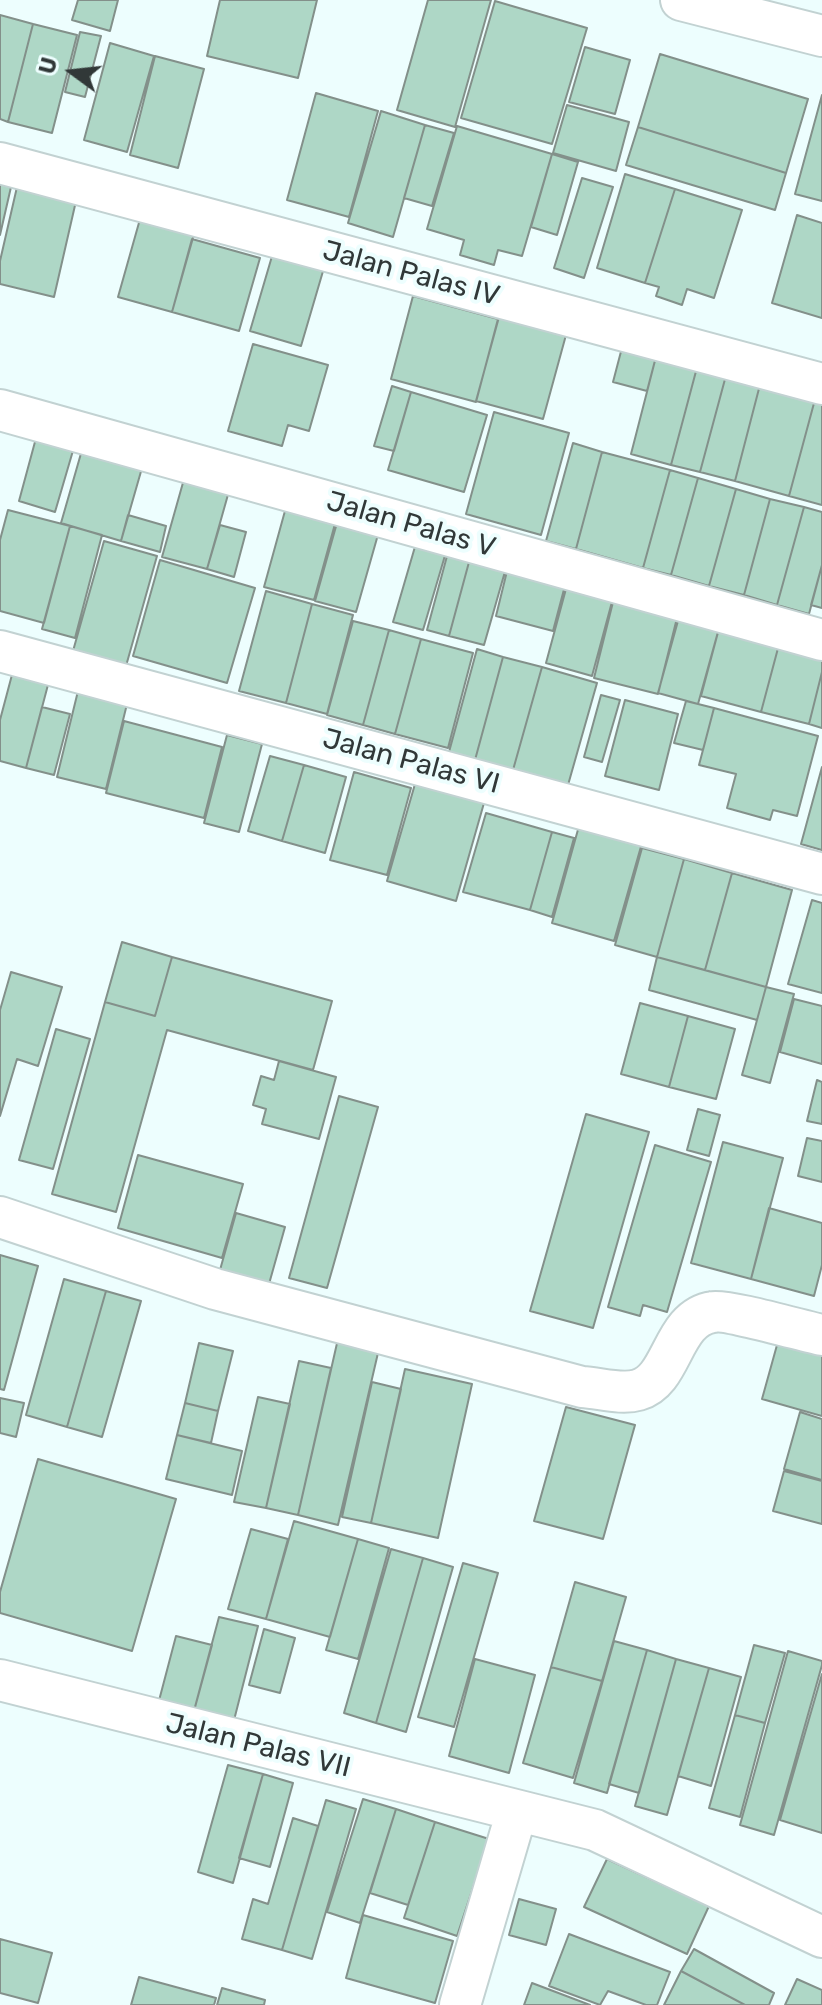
<!DOCTYPE html>
<html>
<head>
<meta charset="utf-8">
<style>
	body { margin:0 }
	#map { position:relative; width:822px; height:2005px; overflow:hidden; background:#edfefe; font-family:Rubik,sans-serif }
	canvas { display:block }
	.north { position:absolute; left:32px; top:32px; width:80px; height:80px; -webkit-text-stroke:6px #edfefe; paint-order:stroke; rotate:285deg; font-size:22px; font-weight:700; line-height:32px; text-align:center; color:#313838 }
	.north::after { content:''; display:block; margin:auto; width:28px; height:36px; background:#313838; clip-path:polygon(50% 0,100% 100%,50% 72%,0 100%) }
</style>
</head>
<body>
<div id="map">
<canvas width="822" height="2005"></canvas>
<div class="north">U</div>
</div>
<script>
const ctx = document.querySelector('canvas').getContext('2d');
ctx.lineJoin = 'round';
function paint(path, color) {
  ctx.fillStyle = color;
  ctx.fill(path, 'evenodd');
}
function strokePath(path, color, width, dash) {
  ctx.strokeStyle = color;
  ctx.lineWidth = width;
  ctx.lineCap = dash ? 'butt' : 'round';
  ctx.setLineDash(dash || []);
  ctx.stroke(path);
}
function drawText(font, color, halo, rows, align = 'center') {
  ctx.font = font + ' Rubik,sans-serif';
  ctx.lineWidth = 8;
  ctx.setLineDash([]);
  ctx.textBaseline = 'middle';
  ctx.strokeStyle = halo;
  ctx.fillStyle = color;
  for (const [text, x, y, turn = 0] of rows) {
    ctx.save();
    ctx.translate(x, y);
    ctx.rotate((+turn || 0) * Math.PI / 180);
    ctx.textAlign = isNaN(turn) ? turn : align;
    if (halo) ctx.strokeText(text, 0, 0);
    ctx.fillText(text, 0, 0);
    ctx.restore();
  }
}
const building = new Path2D(`
	M78,0H118L110,31L72,20Z
	M220,0H317L298,78L207,56Z
	M428,0H491L455,127L397,110Z
	M495,1L587,28L552,144L461,118Z
	M0,15L33,24L8,122L0,119Z
	M33,24L77,35L52,133L8,122Z
	M80,32L101,36L85,97L65,92Z
	M110,43L154,56L127,152L84,140Z
	M585,47L630,60L615,114L569,102Z
	M660,54L808,99L786,173L638,127Z
	M155,56L204,69L178,168L130,155Z
	M316,93L378,111L349,217L287,200Z
	M822,95V201L795,194Z
	M567,105L629,122L616,171L553,153Z
	M381,111L425,125L393,237L348,223Z
	M425,125L454,133L432,206L404,198Z
	M457,126L552,154L522,256L498,250L494,265L460,255L464,240L427,229Z
	M638,127L786,173L775,210L626,165Z
	M552,154L578,162L557,235L531,227Z
	M625,174L675,189L645,283L597,268Z
	M582,178L613,187L584,278L554,268Z
	M0,184L11,187L0,235Z
	M17,187L76,201L54,297L0,284V261Z
	M675,189L742,210L714,298L687,289L682,305L656,296L659,287L645,283Z
	M144,205L198,220L172,312L118,297Z
	M797,215L822,223V318L772,303Z
	M192,239L260,258L239,331L172,312Z
	M275,246L326,261L301,346L250,331Z
	M413,296L498,319L476,402L391,379Z
	M499,317L566,335L543,419L476,401Z
	M624,340L658,349L647,391L613,382Z
	M253,344L328,365L309,431L288,425L282,446L228,431Z
	M658,349L699,360L671,465L631,454Z
	M699,360L728,368L700,472L671,465Z
	M728,368L762,377L735,481L700,472Z
	M762,377L817,392L789,496L735,481Z
	M392,386L411,392L394,451L374,446Z
	M411,392L487,415L464,492L388,470Z
	M817,392L822,393V505L789,496Z
	M494,412L569,433L541,535L466,514Z
	M39,427L77,437L55,512L19,501Z
	M84,443L144,461L121,541L61,523Z
	M573,443L602,452L576,549L546,541Z
	M602,452L670,470L643,568L576,549Z
	M670,470L698,478L671,575L643,568Z
	M186,472L231,484L207,569L162,557Z
	M698,478L736,489L709,586L671,575Z
	M736,489L770,499L744,595L709,586Z
	M770,499L804,507L777,605L744,595Z
	M288,500L338,513L314,600L264,587Z
	M342,505L383,517L356,612L315,601Z
	M804,507L822,512V565L809,614L777,605Z
	M8,510L70,526L44,623L0,611V540Z
	M128,515L166,526L160,552L121,541Z
	M220,525L246,532L234,577L207,569Z
	M70,526L102,535L75,638L42,629Z
	M419,533L449,542L423,630L393,622Z
	M104,541L157,556L126,666L73,651Z
	M450,545L472,551L449,636L427,630Z
	M472,551L508,561L484,645L449,636Z
	M160,560L255,588L227,683L133,656Z
	M509,563L567,578L553,631L496,616Z
	M822,565V608L811,605Z
	M570,574L616,587L592,676L546,663Z
	M266,591L312,604L286,703L239,691Z
	M615,594L679,610L658,694L594,678Z
	M312,604L353,615L327,714L286,703Z
	M681,610L721,621L698,704L658,693Z
	M353,621L389,630L363,725L327,715Z
	M721,621L781,637L761,712L701,696Z
	M389,630L421,639L395,734L363,725Z
	M781,637L822,648V672L809,724L761,712Z
	M421,639L473,653L448,748L395,734Z
	M477,649L503,657L475,760L449,752Z
	M503,657L542,667L513,770L475,760Z
	M542,667L597,683L568,785L513,770Z
	M13,671L49,681L26,768L0,761V720Z
	M822,672V728L809,724Z
	M78,691L127,704L106,789L57,777Z
	M601,695L620,700L602,762L584,757Z
	M625,700L678,714L659,790L605,776Z
	M686,701L714,708L703,750L674,743Z
	M42,707L70,714L54,775L26,768Z
	M714,708L818,736L797,816L773,810L770,820L727,808L736,774L699,765Z
	M124,721L222,747L204,818L106,793Z
	M227,735L262,744L239,832L204,823Z
	M270,756L304,765L282,841L248,831Z
	M304,765L346,777L325,853L282,841Z
	M822,767V850L801,844Z
	M354,772L411,788L387,875L330,860Z
	M415,784L484,803L456,901L387,881Z
	M486,813L552,832L530,910L463,892Z
	M579,826L642,843L614,941L552,923Z
	M552,832L574,838L552,917L530,910Z
	M642,848L684,859L657,957L615,945Z
	M684,859L732,873L705,970L657,957Z
	M732,873L792,890L766,987L705,970Z
	M812,900L822,903V993L788,984Z
	M122,942L172,957L155,1016L105,1002Z
	M172,957L332,1001L313,1070L167,1030L116,1212L52,1194L105,1002L155,1016Z
	M657,957L766,987L757,1020L649,990Z
	M11,972L62,987L38,1066L17,1059L0,1116V1010Z
	M766,987L794,994L770,1083L742,1075Z
	M794,999L822,1006V1064L780,1052Z
	M640,1003L688,1016L669,1087L621,1074Z
	M688,1016L735,1029L716,1099L669,1087Z
	M56,1029L90,1039L53,1169L19,1160Z
	M279,1061L336,1077L319,1139L262,1124L266,1109L253,1105L261,1076L274,1080Z
	M817,1080L822,1082V1124L807,1121Z
	M339,1096L378,1107L327,1288L289,1278Z
	M698,1109L720,1115L709,1156L687,1150Z
	M586,1114L649,1132L593,1328L530,1311Z
	M807,1138L822,1141V1182L798,1176Z
	M723,1142L783,1158L751,1279L691,1263Z
	M655,1145L711,1162L667,1312L643,1305L640,1316L608,1307Z
	M138,1155L243,1184L222,1258L118,1228Z
	M769,1208L822,1223V1265L814,1296L751,1279Z
	M236,1213L285,1227L269,1284L220,1270Z
	M0,1255L38,1266L4,1390L0,1389Z
	M64,1279L106,1291L67,1427L26,1415Z
	M106,1291L141,1301L102,1437L67,1427Z
	M782,1327L822,1339V1416L762,1399Z
	M340,1330L381,1340L338,1525L298,1515Z
	M199,1343L233,1351L218,1411L185,1403Z
	M299,1361L331,1368L298,1515L266,1508Z
	M405,1369L472,1384L438,1538L371,1523Z
	M372,1382L401,1389L371,1523L342,1517Z
	M258,1397L290,1404L266,1508L234,1502Z
	M0,1398L24,1403L16,1437L0,1433Z
	M185,1403L218,1411L211,1443L177,1435Z
	M566,1407L635,1425L603,1539L534,1521Z
	M800,1412L822,1419V1480L784,1469Z
	M177,1435L242,1451L232,1495L166,1479Z
	M38,1459L176,1499L132,1651L0,1613V1592Z
	M784,1471L822,1481V1524L773,1511Z
	M294,1521L358,1539L330,1637L266,1619Z
	M251,1529L288,1539L266,1619L228,1609Z
	M358,1539L389,1548L358,1659L326,1650Z
	M391,1549L423,1558L376,1723L344,1713Z
	M423,1558L453,1567L406,1732L376,1723Z
	M463,1563L498,1573L454,1727L418,1717Z
	M575,1582L626,1597L602,1681L551,1667Z
	M219,1617L258,1626L231,1732L191,1722Z
	M264,1629L295,1638L280,1693L249,1685Z
	M176,1636L212,1645L191,1722L156,1712Z
	M614,1641L647,1650L607,1793L574,1783Z
	M754,1645L785,1653L765,1723L735,1715Z
	M647,1650L676,1659L639,1793L609,1784Z
	M788,1651L822,1661V1665L774,1835L740,1825Z
	M475,1659L535,1675L509,1773L449,1756Z
	M676,1659L709,1668L667,1815L635,1806Z
	M551,1667L602,1681L573,1778L523,1763Z
	M709,1668L741,1677L711,1786L678,1776Z
	M822,1674V1833L780,1820Z
	M735,1715L765,1723L740,1817L709,1808Z
	M228,1765L263,1774L233,1883L198,1872Z
	M263,1774L293,1783L270,1867L239,1858Z
	M363,1799L396,1809L360,1923L327,1912Z
	M326,1800L356,1809L312,1959L282,1950Z
	M396,1809L435,1822L408,1905L370,1893Z
	M293,1818L318,1826L282,1950L242,1939L253,1899L268,1904Z
	M435,1822L489,1839L457,1936L404,1918Z
	M607,1859L709,1906L687,1954L584,1907Z
	M519,1899L556,1909L546,1945L509,1935Z
	M363,1915L453,1941L435,2003L346,1978Z
	M569,1934L670,1972L657,2005H646L608,1991L600,2005L549,1986Z
	M0,1939L52,1953L38,2003L0,1993Z
	M694,1949L774,1993L769,2005H745L681,1971Z
	M681,1971L745,2005H664Z
	M139,1977L216,1998L214,2005H131Z
	M797,1979L822,1990V2005H785Z
	M532,1983L590,2005H524Z
	M222,1988L265,2000L264,2005H217Z`);
paint(building, '#aed7c6');
strokePath(building, '#83908a', 2);
const minor = new Path2D(`
	M681,0L822,36
	M0,163L822,384
	M0,410L822,640
	M0,651L822,874
	M0,1217L215,1289L582,1387C600,1388 621,1395 638,1390C674,1380 671,1318 713,1312C726,1309 803,1331 822,1335
	M0,1680L595,1830L822,1937
	M460,2005L517,1811`);
strokePath(minor, '#c2d2d2', 44);
strokePath(minor, '#fff', 40);
drawText('28px', '#313838', '#edfefe', [
	["Jalan Palas IV",411,274,15],
	["Jalan Palas V",411,525,16],
	["Jalan Palas VI",411,762,15],
	["Jalan Palas VII",258,1746,14]
]);
</script>
</body>
</html>
